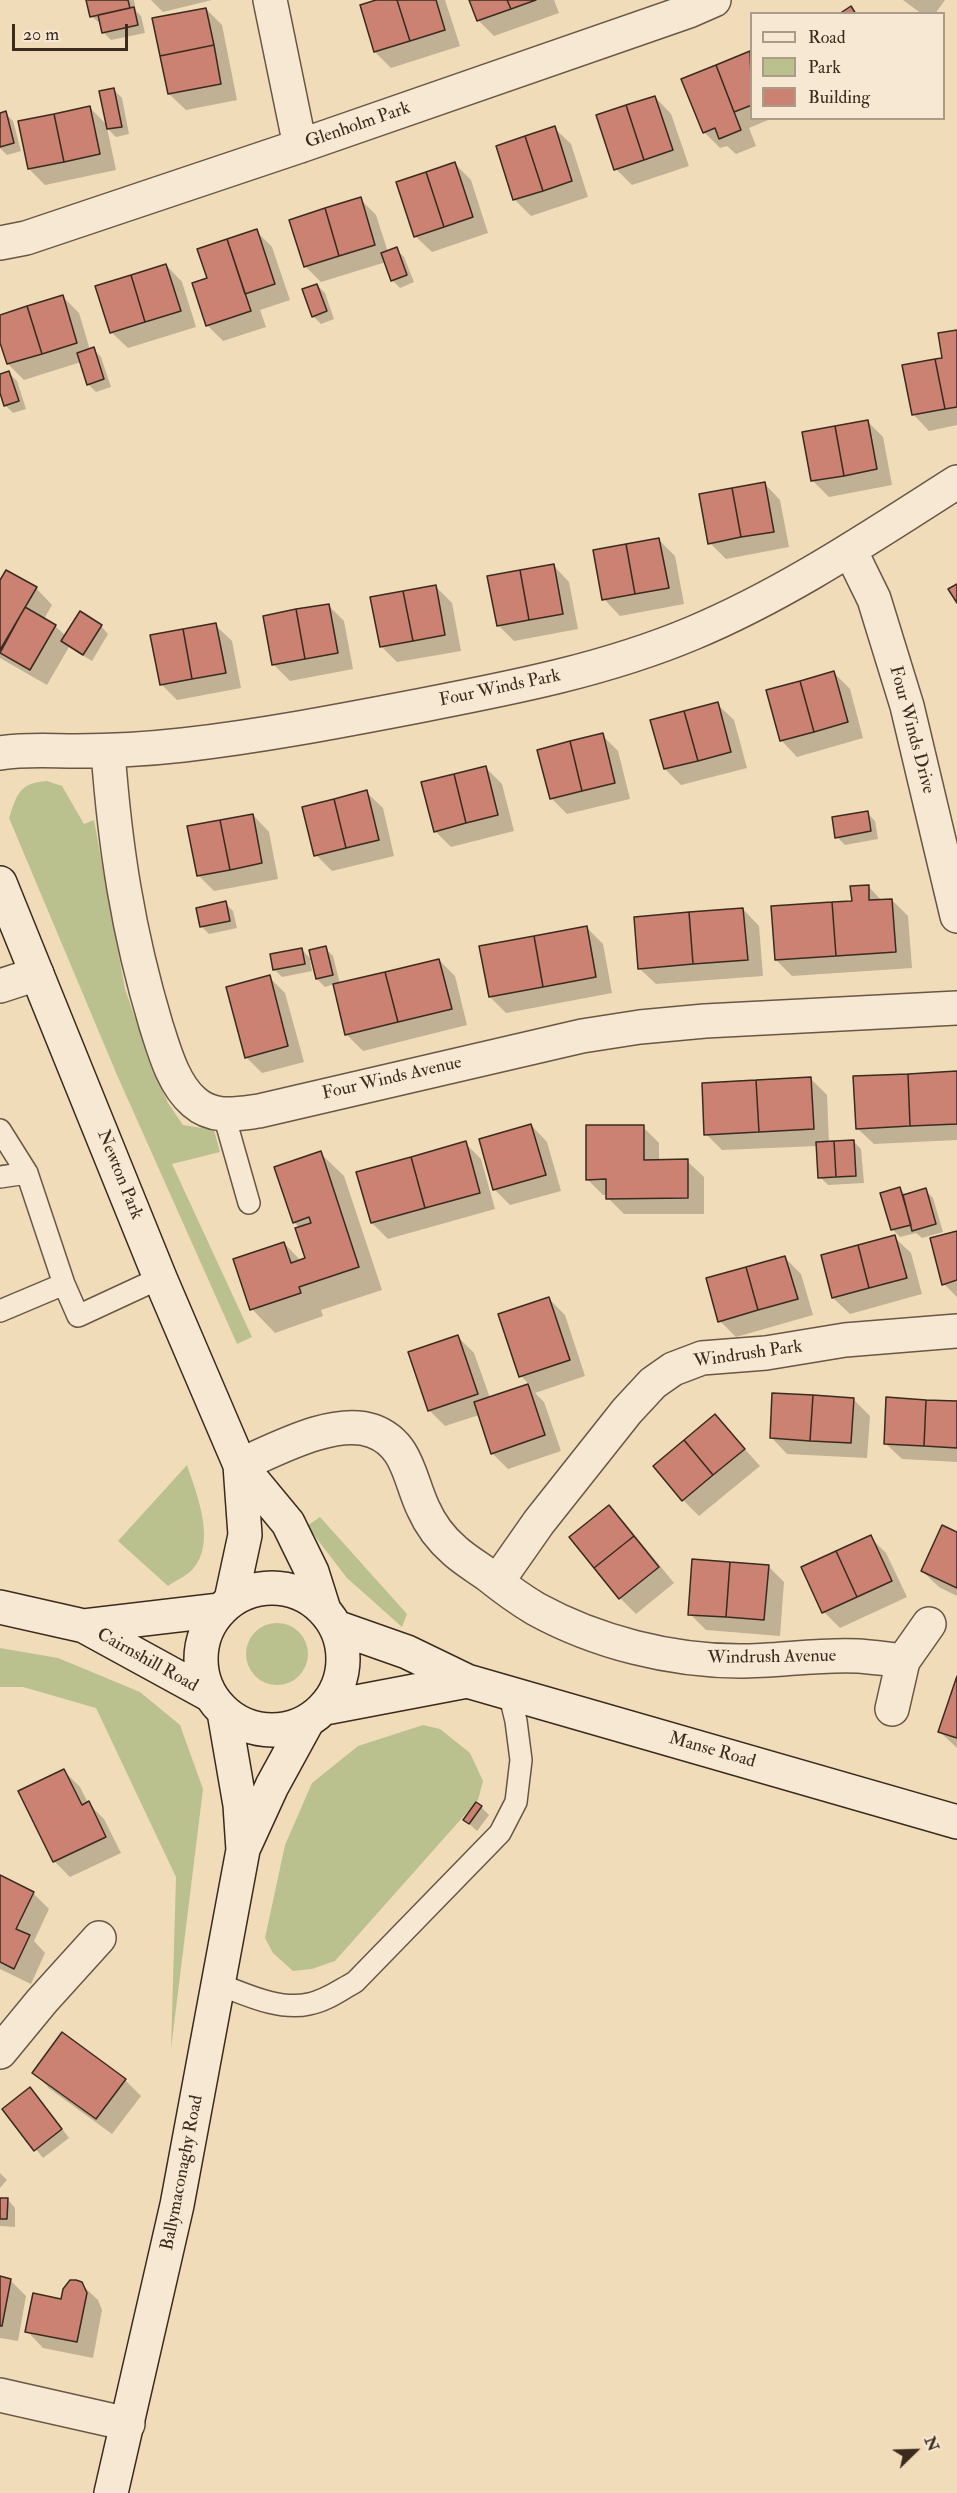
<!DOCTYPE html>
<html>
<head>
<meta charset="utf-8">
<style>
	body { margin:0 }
	#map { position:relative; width:957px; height:2493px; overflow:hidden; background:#f1dcba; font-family:"IM FELL Double Pica",serif }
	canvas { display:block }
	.legend { position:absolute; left:750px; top:12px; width:195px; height:108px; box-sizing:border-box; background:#f6e8d2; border:2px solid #ab9c8a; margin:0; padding:8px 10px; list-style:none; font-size:18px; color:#3a2b1e }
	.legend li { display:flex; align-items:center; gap:12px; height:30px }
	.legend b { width:30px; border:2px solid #ab9c8a }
	.north { position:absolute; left:885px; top:2421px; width:60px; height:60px; -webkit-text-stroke:4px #f6e8d2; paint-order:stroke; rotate:67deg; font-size:16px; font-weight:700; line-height:24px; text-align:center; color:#3a2b1e }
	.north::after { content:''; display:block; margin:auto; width:21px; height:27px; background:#3a2b1e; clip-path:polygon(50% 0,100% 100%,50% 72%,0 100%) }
	.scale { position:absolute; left:12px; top:24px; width:116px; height:27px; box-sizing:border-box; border:3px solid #3a2b1e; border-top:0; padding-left:8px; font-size:18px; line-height:21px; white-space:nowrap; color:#3a2b1e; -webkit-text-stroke:4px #f6e8d2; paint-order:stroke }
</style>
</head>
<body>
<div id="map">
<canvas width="957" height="2493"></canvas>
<ul class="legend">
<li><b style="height:8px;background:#f6e8d2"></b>Road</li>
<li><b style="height:16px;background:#bbc08f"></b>Park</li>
<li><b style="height:16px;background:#cb8272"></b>Building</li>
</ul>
<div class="north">N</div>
<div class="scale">20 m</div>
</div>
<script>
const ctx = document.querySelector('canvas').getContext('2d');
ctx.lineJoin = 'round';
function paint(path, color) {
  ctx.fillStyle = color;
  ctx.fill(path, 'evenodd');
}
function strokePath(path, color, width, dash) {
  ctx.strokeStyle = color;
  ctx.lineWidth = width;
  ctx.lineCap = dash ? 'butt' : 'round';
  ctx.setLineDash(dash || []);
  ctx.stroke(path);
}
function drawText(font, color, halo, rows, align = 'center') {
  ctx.font = font + ' "IM FELL Double Pica",serif';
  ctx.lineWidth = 4.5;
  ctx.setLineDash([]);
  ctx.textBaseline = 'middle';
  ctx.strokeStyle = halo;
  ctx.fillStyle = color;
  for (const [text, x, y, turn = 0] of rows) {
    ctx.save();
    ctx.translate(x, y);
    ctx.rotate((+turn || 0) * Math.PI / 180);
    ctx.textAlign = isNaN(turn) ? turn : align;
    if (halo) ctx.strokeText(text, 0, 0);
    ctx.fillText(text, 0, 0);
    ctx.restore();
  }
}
paint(new Path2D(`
	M47,781L62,786L84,824L94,820L125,989L147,1052L168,1103L183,1125L214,1130L220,1152L172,1164L252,1337L237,1344L117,1075L9,818C17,794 19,783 47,781Z
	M187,1465C197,1495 217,1543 192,1570C186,1576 175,1581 168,1586L118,1541Z
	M320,1517L407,1614L402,1627L347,1578L307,1526Z
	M246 1654a31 31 0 1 1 62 0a31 31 0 1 1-62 0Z
	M0,1648L58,1658L140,1692L180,1725L203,1789L171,2049L176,1877L96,1708L23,1687H0Z
	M423,1725L440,1729L470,1753L483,1781L478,1800L335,1961L312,1969L293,1971L273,1953L265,1938L285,1845L312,1783L358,1746Z`), '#bbc08f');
paint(new Path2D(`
	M88,0H134L136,11L141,16L145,33L111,40L103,32L101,24L91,16Z
	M151,0H212L163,12Z
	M381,0H445L460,46L391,68L375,52Z
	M471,0H554L559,13L494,36L478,20Z
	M903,0H945L935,14H922Z
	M206,9L222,25L237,100L186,110L169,94Z
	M750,53L752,118H773L749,128L756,146L736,154L727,146L720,148L704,132Z
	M114,90L122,98L129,134L116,137L107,128L116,170L45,185L29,169L90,108L107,125Z
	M655,97L671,114L689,166L632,185L616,169Z
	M5,113L13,121L21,151L7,155L0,148V114Z
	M554,128L571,144L588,197L531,216L515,200L498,147Z
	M455,164L471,180L488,233L432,252L415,236Z
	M360,199L376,215L388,252L396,249L404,257L414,282L400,288L392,280L386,262L321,282L305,266Z
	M256,231L272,247L290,300L260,310L266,327L223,341L207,325L209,279Z
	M166,265L182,282L196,327L128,348L111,332Z
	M317,285L325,293L334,319L321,324L313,316Z
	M63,297L79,313L90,350L93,349L101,357L111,387L96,392L88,384L81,362L24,380L8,364L0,338V317Z
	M957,331V425L929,431L913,414Z
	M9,373L17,381L26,409L13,413L5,405L0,388V376Z
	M867,421L883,437L892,485L829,497L813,481L804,433Z
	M764,483L780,500L789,547L726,559L710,543Z
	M659,540L675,556L684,604L620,616L604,599Z
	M553,565L569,582L578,629L514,641L498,625Z
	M0,583L36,588L52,605L44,619L55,626L66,636L101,626L108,634L92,661L69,647L47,685L0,658Z
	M436,587L452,603L461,651L397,662L381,646Z
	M328,605L344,621L353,669L290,681L274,665L265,617Z
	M215,625L232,641L241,688L177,700L161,684Z
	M834,673L850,689L863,738L797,757L781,740Z
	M717,704L734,720L747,768L681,785L665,769Z
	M602,735L618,751L630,799L567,814L551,798Z
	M486,768L502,784L514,831L451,847L435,831Z
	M366,792L383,808L394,856L332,871L316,855Z
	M867,813L875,821L878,839L845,845L837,837Z
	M253,815L269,832L278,879L214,891L198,875Z
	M868,886L882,901L892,900L908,916L912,968L792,976L776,960L853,903Z
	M225,903L233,911L237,928L209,934L201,926Z
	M743,909L759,926L763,976L656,984L639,968Z
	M587,928L603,944L612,993L506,1013L490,997Z
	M325,948L333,956L340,984L439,960L455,976L467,1025L363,1051L346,1034L334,984L325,987L317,979Z
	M302,950L312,960H310L312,971L282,977L274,969Z
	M269,977L285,993L304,1062L262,1073L246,1057Z
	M957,1073V1140L874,1144L857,1128Z
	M811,1079L827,1095L829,1143L853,1141L861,1149L864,1183L828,1185L820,1177L817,1146L722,1150L706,1134Z
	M531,1125L547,1142L561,1191L510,1205L494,1189Z
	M643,1127L659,1143V1161H687L704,1177V1214H624L608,1198V1195H603L587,1179Z
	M465,1143L481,1159L495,1209L388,1239L372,1223Z
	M320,1153L344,1176L382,1290L321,1310L323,1316L275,1333L252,1309L284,1243L301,1261L307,1259L300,1228L294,1222Z
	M900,1189L906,1195L925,1190L933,1198L943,1232L922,1238L916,1233L900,1237L892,1229Z
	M957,1232V1297L944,1284Z
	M894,1237L911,1253L922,1294L850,1314L833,1298Z
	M785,1258L801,1274L813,1315L736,1337L720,1321Z
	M549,1299L565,1315L585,1376L535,1393L544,1402L561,1451L508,1469L492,1453L479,1415L445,1426L429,1410L458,1337L474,1353L490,1398L530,1385L521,1376Z
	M853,1399L870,1416L867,1458L787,1454L771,1437Z
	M957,1403V1462L902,1459L885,1443Z
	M715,1416L760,1466L699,1516L683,1500Z
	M609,1507L625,1523L674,1583L636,1614L620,1598Z
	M957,1534V1596L939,1587L922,1571Z
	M870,1537L886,1553L907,1597L840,1628L824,1612Z
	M768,1566L784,1582L780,1636L706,1630L690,1614Z
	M957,1680V1748L940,1732Z
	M64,1771L80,1787L88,1803L104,1819L121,1853L70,1877L54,1861Z
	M481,1807L489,1815L477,1831L465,1820Z
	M0,1877L33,1893L49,1909L34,1941L45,1953L31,1984L0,1969Z
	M34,2073L125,2080L141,2096L112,2134L50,2089Z
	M38,2097L69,2138L43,2158L4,2109Z
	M0,2173L7,2180L0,2188Z
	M0,2199L8,2200L15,2208V2227L0,2226Z
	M0,2278L10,2280L26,2296L18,2341L0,2338Z
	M81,2284L98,2300L102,2310L93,2358L43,2348L27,2331Z`), '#0003');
const building = new Path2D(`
	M86,0H128L130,8L90,17Z
	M376,0H397L410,41L374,52L360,5Z
	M397,0H436L445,30L410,41Z
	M469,0H507L511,9L477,21Z
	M507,0H536L511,9Z
	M851,6L856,14H839Z
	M134,7L138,25L102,33L98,15Z
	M206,8L214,45L160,56L152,18Z
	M214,45L221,84L168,94L160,56Z
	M750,51L752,105L734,112L716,65Z
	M716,65L741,130L719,139L715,128L703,133L681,79Z
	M114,88L122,127L107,129L99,91Z
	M655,96L673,150L644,160L626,105Z
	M626,105L644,160L614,170L596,115Z
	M90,106L100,154L64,162L54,114Z
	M6,111L14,143L0,147V113Z
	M54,114L64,162L28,169L18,121Z
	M555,126L572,181L543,191L525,136Z
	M525,136L543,191L513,200L496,146Z
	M455,162L473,217L444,227L426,172Z
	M426,172L444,227L414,237L396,182Z
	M361,197L375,245L339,256L325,208Z
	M325,208L339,256L304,267L289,220Z
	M257,229L275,284L245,294L227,239Z
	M227,239L251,311L206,326L192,283L207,278L197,249Z
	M397,247L407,275L391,281L381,253Z
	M166,264L181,311L145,322L131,275Z
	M131,275L145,322L110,333L95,286Z
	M317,284L327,311L312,317L302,289Z
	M63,295L77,343L42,354L27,306Z
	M27,306L42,354L7,364L0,343V315Z
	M957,330V407L945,409L935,359L942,358L938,333Z
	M94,347L104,379L87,385L77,353Z
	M935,359L945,409L912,415L902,365Z
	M9,371L19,401L4,406L0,393V374Z
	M868,420L877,469L844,476L835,426Z
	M835,426L844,476L811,481L802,432Z
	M765,482L774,532L741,537L732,488Z
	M732,488L741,537L708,544L699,494Z
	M659,538L669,588L635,594L626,544Z
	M626,544L635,594L602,600L593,550Z
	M554,564L563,614L529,620L520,570Z
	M6,570L37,587L0,650V580Z
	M520,570L529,620L497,626L487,576Z
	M957,584V603L948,589Z
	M436,585L445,635L413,641L403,591Z
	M403,591L413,641L380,647L370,597Z
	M329,604L338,653L305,659L296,609Z
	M25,607L56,625L30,670L0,653Z
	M296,609L305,659L272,665L263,616Z
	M80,611L102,625L83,655L61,641Z
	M216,623L226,673L192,679L183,629Z
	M183,629L192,679L160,685L150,635Z
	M834,671L848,722L814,732L800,681Z
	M800,681L814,732L780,741L766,690Z
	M718,702L731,752L698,761L684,711Z
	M684,711L698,761L664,769L650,720Z
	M603,733L615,783L582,791L570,741Z
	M570,741L582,791L550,799L537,750Z
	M486,766L498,815L466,823L454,774Z
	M454,774L466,823L434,832L421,782Z
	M367,790L379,840L346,848L334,799Z
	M334,799L346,848L314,856L302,807Z
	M868,811L871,831L835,838L832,817Z
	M253,814L262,863L230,870L220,820Z
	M220,820L230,870L197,876L187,826Z
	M869,885V900L892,899L896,952L836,956L832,902L852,901L850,886Z
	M226,901L230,921L200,927L196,908Z
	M832,902L836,956L775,960L771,906Z
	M743,908L748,960L693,964L689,912Z
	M689,912L693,964L638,969L634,917Z
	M587,926L596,977L543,987L534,936Z
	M534,936L543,987L489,997L479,946Z
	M326,946L333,975L316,979L309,950Z
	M302,948L305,964L273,970L270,954Z
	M439,959L452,1009L398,1022L385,972Z
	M385,972L398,1022L345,1035L333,984Z
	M270,975L288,1046L245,1058L226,987Z
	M957,1071V1124L910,1126L908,1074Z
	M908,1074L910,1126L856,1129L853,1076Z
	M811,1077L814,1129L759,1132L756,1080Z
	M756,1080L759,1132L704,1135L702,1083Z
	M531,1124L546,1175L493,1190L479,1139Z
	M586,1125H644V1160L688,1159V1198L606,1199V1179L586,1180Z
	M854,1140L856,1176L836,1177L834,1141Z
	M466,1141L480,1193L425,1208L411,1157Z
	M834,1141L836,1177L818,1178L816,1142Z
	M321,1151L359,1267L299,1287L301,1293L250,1310L233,1259L284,1242L291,1263L305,1258L295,1228L311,1223L309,1217L293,1223L274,1167Z
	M411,1157L425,1208L371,1223L356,1172Z
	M900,1187L911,1225L891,1230L880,1193Z
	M926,1188L936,1224L912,1231L903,1195Z
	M957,1231V1280L942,1285L930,1238Z
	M895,1235L907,1278L869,1288L858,1245Z
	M858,1245L869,1288L832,1298L821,1255Z
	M785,1256L798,1299L758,1310L746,1267Z
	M746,1267L758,1310L718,1322L706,1278Z
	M549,1297L570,1360L519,1377L498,1314Z
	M458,1335L478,1394L428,1411L408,1352Z
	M528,1384L545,1435L491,1454L474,1402Z
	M772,1393L813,1395L810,1441L770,1438Z
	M813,1395L854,1398L851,1443L810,1441Z
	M886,1397L926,1400L924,1446L884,1444Z
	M926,1400L957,1401V1448L924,1446Z
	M715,1414L745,1449L713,1475L684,1440Z
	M684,1440L713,1475L682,1501L653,1466Z
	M609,1505L634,1536L594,1568L569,1537Z
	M942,1525L957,1532V1588L921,1571Z
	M871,1535L892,1581L857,1597L836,1551Z
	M634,1536L659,1567L619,1599L594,1568Z
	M836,1551L857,1597L822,1613L801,1567Z
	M692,1559L730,1562L726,1617L688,1615Z
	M730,1562L769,1565L764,1620L726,1617Z
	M957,1676V1738L938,1732Z
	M64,1769L82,1805L89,1801L106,1837L53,1862L18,1791Z
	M476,1802L482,1806L469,1824L463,1820Z
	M0,1875L34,1892L16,1929L30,1935L14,1969L0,1962Z
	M62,2032L126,2079L96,2119L32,2073Z
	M30,2087L62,2129L34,2151L2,2109Z
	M0,2198H8L7,2219H0Z
	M0,2276L11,2279L2,2326H0Z
	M70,2280H76L82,2282L87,2293L77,2342L25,2332L33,2293L61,2299L63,2289Z`);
paint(building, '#cb8272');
strokePath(building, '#3a2b1e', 1.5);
const lane = new Path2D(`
	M224,1115L249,1203
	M0,1130L27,1173L64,1284L78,1316L160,1278
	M0,1177L27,1173
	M0,1311L64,1284
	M218,1984C245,1994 279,2011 309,2004C326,2001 340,1990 355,1982L500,1833L516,1802L521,1760L516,1721L509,1692`);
const street = new Path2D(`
	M270,0L300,146
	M0,243L26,238L300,146L689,11L714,0
	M850,550L874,599L907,706L957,916
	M108,751C115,847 128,932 156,1025C164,1050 173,1084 194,1102C213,1119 236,1114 259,1111L582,1036L640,1027L705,1021L957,1008
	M0,753C25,749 51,751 76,751C112,751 147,749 183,745C262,736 340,721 418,706C511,688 605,670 693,633C786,594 872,536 957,482
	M0,986L37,974
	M240,1465C275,1450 334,1417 373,1431C408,1444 409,1478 423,1508C430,1524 441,1539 455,1551C465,1560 477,1567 488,1575C503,1587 519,1599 536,1609C596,1642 671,1661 740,1661C779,1661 818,1654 858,1656C873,1657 888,1659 903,1661
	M497,1582L539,1522L627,1411L653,1383L673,1369L702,1358L766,1353L845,1340L957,1331
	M892,1709L903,1661L929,1624
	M0,2052L42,2001L99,1938
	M0,2395L128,2424`);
const secondary = new Path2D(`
	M0,883L160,1278L240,1465L288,1523L312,1572L324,1610
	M201 1659a71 71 0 1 1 142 0a71 71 0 1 1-142 0Z
	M231,1600L245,1535L240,1465
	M0,1607L84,1626L210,1695
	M84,1626L220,1610
	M336,1627L407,1652L467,1681L957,1822
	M325,1708L467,1681
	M245,1845L272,1786L307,1722
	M111,2493L177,2205L243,1850L240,1805L224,1712`);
strokePath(lane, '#685745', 24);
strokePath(street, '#685745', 36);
strokePath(secondary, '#3a2b1e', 36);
strokePath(lane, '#f6e8d2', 21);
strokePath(street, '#f6e8d2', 33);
strokePath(secondary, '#f6e8d2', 33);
drawText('18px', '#3a2b1e', '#f6e8d2', [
	["Glenholm Park",358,126,-19],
	["Four Winds Park",500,689,-12],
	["Four Winds Drive",911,730,75],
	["Four Winds Avenue",392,1079,-13],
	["Newton Park",119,1175,68],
	["Windrush Park",748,1355,-8],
	["Windrush Avenue",772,1658,-1],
	["Cairnshill Road",147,1661,29],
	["Manse Road",712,1751,16],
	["Ballymaconaghy Road",183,2173,-79]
]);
</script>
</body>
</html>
